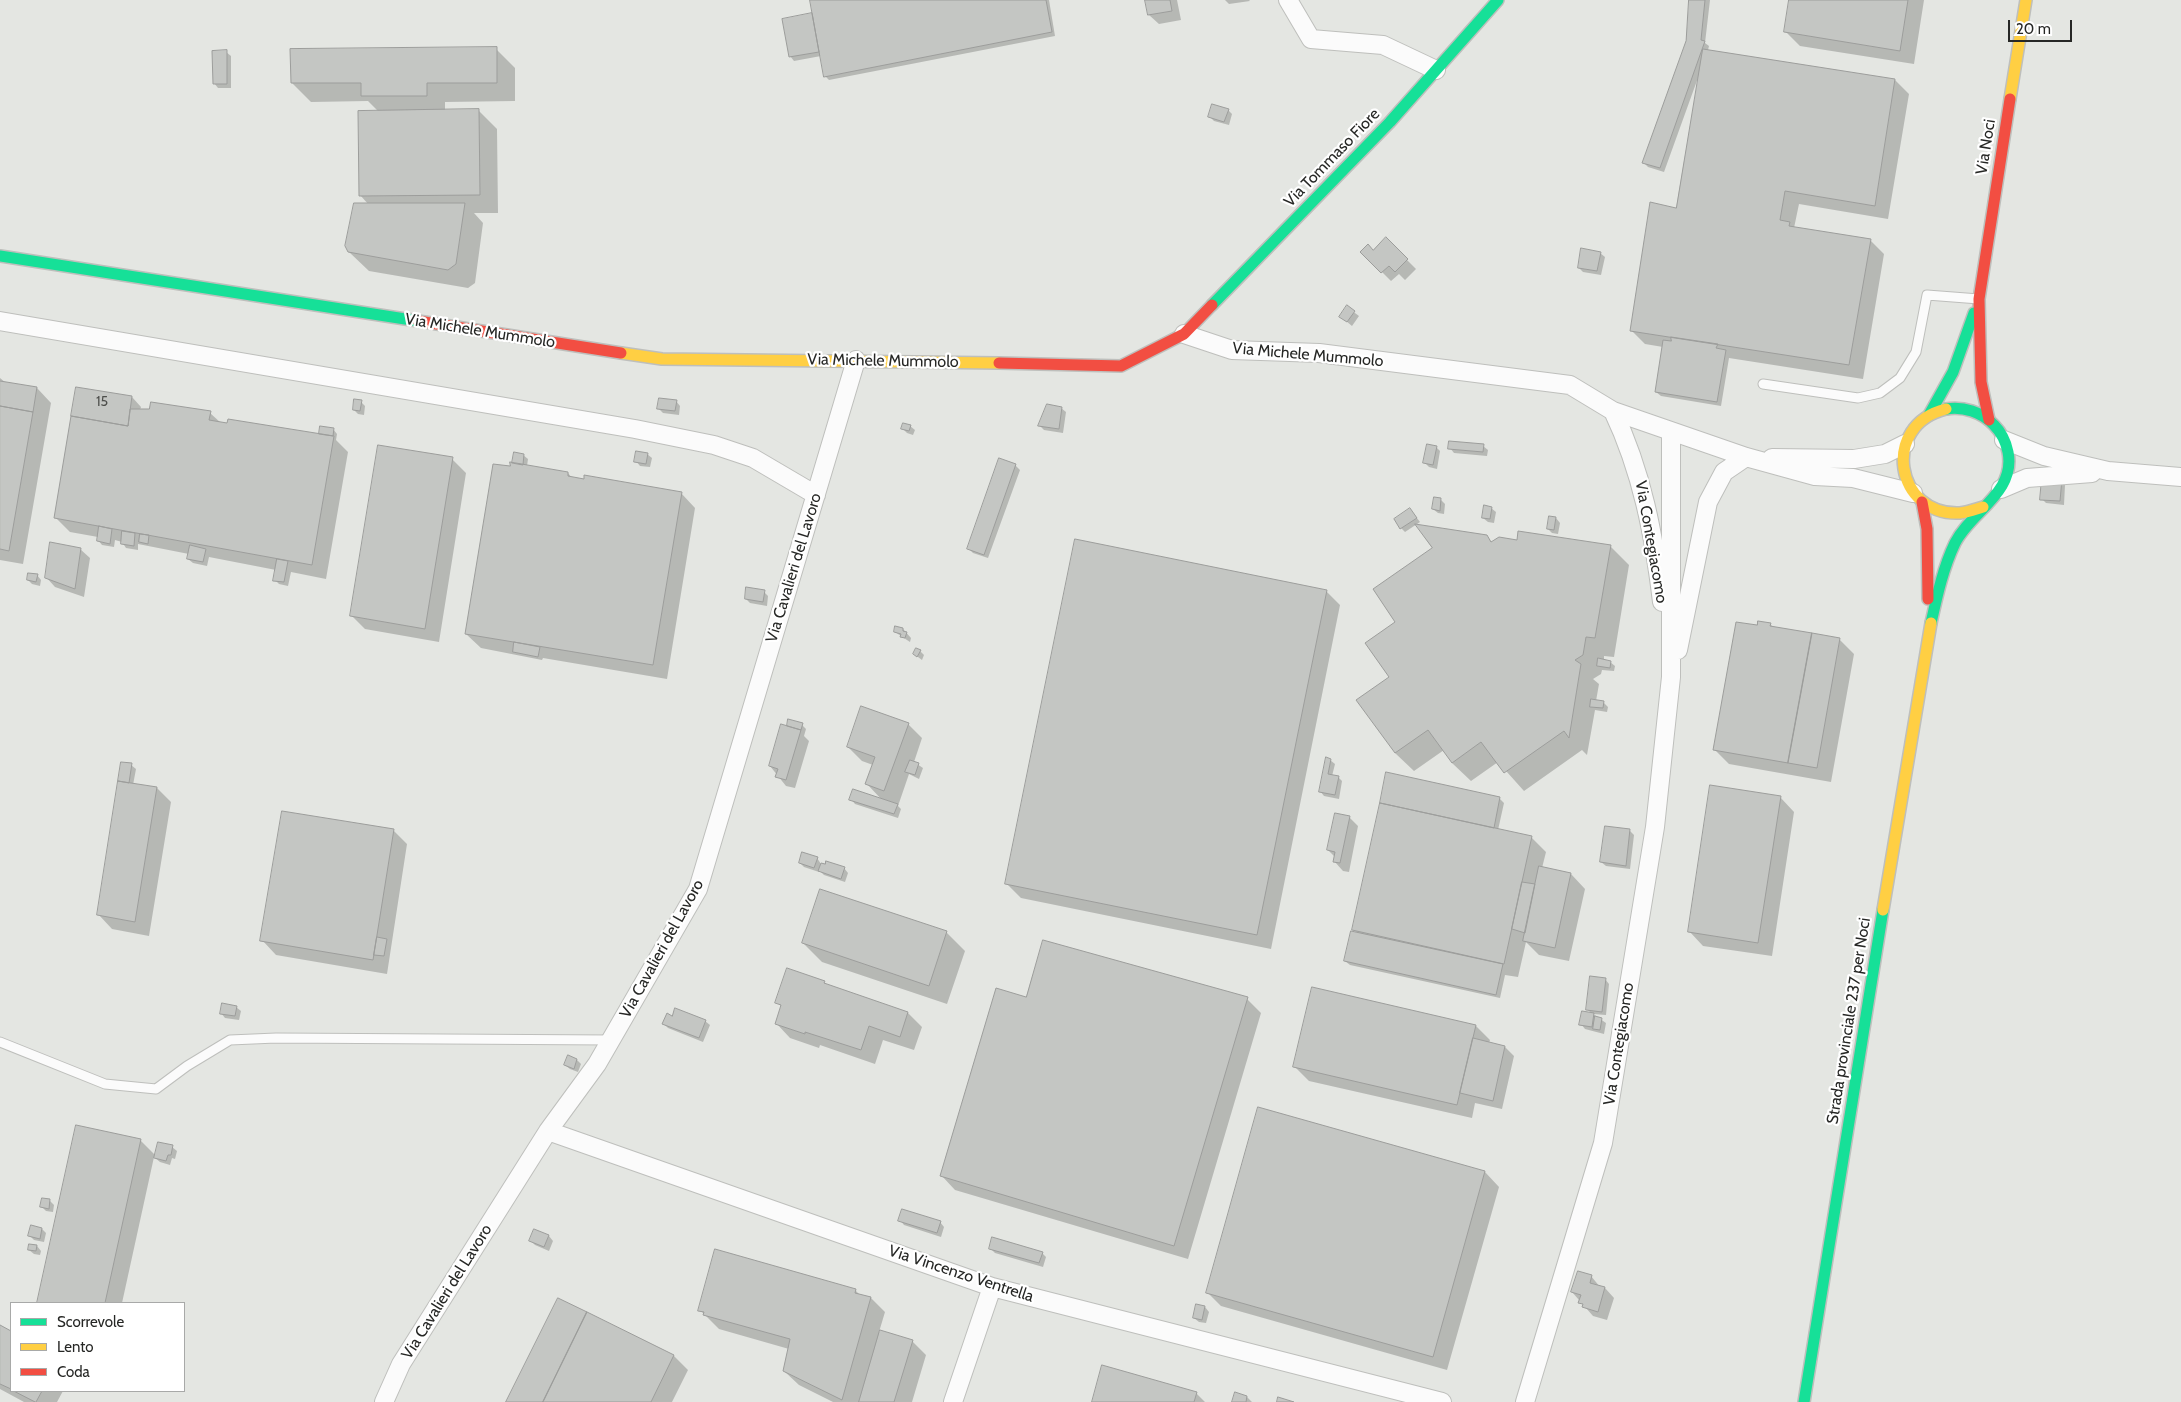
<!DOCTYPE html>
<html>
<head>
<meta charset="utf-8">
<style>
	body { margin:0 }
	#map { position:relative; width:2181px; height:1402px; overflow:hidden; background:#e4e6e2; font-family:Cabin,sans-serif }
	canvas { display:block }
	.legend { position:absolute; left:10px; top:1302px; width:175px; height:90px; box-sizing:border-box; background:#fff; border:1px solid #a8a9a8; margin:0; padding:6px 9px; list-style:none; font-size:15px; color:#262725 }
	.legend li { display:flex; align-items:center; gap:10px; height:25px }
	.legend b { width:25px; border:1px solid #a8a9a8 }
	.scale { position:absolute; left:2008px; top:20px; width:64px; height:22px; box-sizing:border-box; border:2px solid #262725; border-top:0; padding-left:6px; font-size:15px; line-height:18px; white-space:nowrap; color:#262725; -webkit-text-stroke:4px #fff; paint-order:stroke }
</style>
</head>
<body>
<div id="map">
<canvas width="2181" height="1402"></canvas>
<ul class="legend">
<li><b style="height:6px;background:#16e098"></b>Scorrevole</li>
<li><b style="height:6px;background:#ffcf43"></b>Lento</li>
<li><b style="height:6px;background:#f24e42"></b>Coda</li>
</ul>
<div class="scale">20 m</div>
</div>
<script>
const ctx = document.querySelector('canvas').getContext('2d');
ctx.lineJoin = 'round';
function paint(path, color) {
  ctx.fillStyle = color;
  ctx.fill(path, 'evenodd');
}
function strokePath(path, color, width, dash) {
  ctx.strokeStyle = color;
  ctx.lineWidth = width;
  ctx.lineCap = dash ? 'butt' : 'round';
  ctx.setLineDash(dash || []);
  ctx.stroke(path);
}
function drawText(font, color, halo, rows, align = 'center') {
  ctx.font = font + ' Cabin,sans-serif';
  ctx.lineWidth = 4.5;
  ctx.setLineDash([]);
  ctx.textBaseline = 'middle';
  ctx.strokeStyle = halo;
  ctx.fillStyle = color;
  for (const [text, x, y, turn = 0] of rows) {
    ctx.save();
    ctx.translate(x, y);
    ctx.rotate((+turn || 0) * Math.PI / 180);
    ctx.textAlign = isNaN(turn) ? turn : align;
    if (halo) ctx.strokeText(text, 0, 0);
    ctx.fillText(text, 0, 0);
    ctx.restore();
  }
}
paint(new Path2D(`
	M811,0H1049L1055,36L829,80L825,76L821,56L794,61L790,56L783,20L814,14Z
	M1147,0H1177L1181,20L1159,24L1149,15Z
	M1225,0H1249L1250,1L1229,4Z
	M1691,0H1710L1705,43L1709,46L1708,50L1895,80L1909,94L1888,219L1799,204L1794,228L1870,240L1884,254L1863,379L1729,358L1721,406L1661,396L1656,392L1663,347L1645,344L1631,330L1677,209L1699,75L1664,172L1648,167L1644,163L1687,41Z
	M1791,0H1924L1914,64L1800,46L1786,32Z
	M496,49L515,68V101L445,102V111L478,110L497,129L498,213H474L483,223L475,283L468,288L369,271L349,252L369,205L360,195L379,112L368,101L311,102L292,83Z
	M226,52L231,56V88H218L214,83Z
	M1228,110L1232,114L1229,125L1214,121L1210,117Z
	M1386,239L1416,269L1405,280L1399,274L1391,281L1362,252L1373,251Z
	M1600,253L1605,257L1601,275L1583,272L1579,268Z
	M1347,307L1359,316L1352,326L1340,316Z
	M0,378L6,383L37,388L51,403L23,564L0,560Z
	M132,397L141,407L140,410L210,413L221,423L323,436L333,429L337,434L336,440L348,452L326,579L291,572L288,586L279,584L275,580L276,570L209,557L207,566L193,563L188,559L189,554L138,544V550L126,548L122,542L115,540L114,547L102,545L98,540V537L70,532L56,518Z
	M676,401L680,406L679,415L663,413L659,409Z
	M361,402L365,406L364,415L358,414L354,410Z
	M1061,408L1066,412L1063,433L1044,430L1040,426Z
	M910,426L915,430L913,435L907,433L903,429Z
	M1483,446L1488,450L1487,456L1454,453L1450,448Z
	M1436,447L1440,451L1437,469L1429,467L1425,463Z
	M647,454L652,458L650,467L640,466L636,461Z
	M523,455L528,459L527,466L568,473L572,478L681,493L695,508L667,679L543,658L542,660L481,648L466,634L511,468Z
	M452,459L466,473L439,642L365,629L351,615Z
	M1015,465L1020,470L988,558L973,553L969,549Z
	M2061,481L2065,485L2064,505L2046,503L2042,499Z
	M1441,500L1445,504L1444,514L1438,513L1433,509Z
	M1491,508L1496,512L1494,523L1488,522L1483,518Z
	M1410,509L1420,522L1405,532L1401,528Z
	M1556,518L1560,523L1558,534L1552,533L1548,529Z
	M1486,537L1493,543L1518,542L1610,546L1629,565L1614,657L1604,656V661L1610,662L1615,666L1614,671L1602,670L1601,674L1593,679L1599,684L1596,701L1603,702L1608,707L1607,712L1595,710L1587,755L1582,750L1524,791L1498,762L1471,781L1452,763L1444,750L1414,771L1395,753L1391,677L1397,623Z
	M80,549L90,558L84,597L55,587L46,577Z
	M37,575L41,580L40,586L32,584L28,580Z
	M1326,591L1340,605L1271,949L1021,898L1007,884Z
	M764,592L768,596L767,606L750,603L746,599Z
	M1770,624L1774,628L1839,639L1854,654L1831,782L1729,764L1715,750L1758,627Z
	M903,629L911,638L910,642L895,632Z
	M920,651L924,655L922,660L914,654Z
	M908,724L922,738L914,762L923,768L919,779L909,774L898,806L901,809L898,818L855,804L851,799L883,801L867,784L873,765L862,761L848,747Z
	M802,725L806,729L804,736L809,741L795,788L786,786L770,766L792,729Z
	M1330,760L1335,764L1332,776L1338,777L1342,781L1339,799L1324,796L1320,791Z
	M131,765L136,769L133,785L157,788L171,802L149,936L112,929L98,914Z
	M1780,797L1794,812L1772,956L1703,946L1689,931Z
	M1499,798L1504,803L1498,830L1532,838L1546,852L1542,868L1571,874L1585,889L1569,961L1539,955L1526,942L1518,977L1505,975L1500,998L1350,965L1345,961L1357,933L1354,930Z
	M1349,817L1358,826L1349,872L1343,871L1334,861L1335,857L1328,850Z
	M1606,827L1630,831L1634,835L1630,869L1606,866L1601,862Z
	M393,830L407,844L387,974L276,955L262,940Z
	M817,858L821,864L844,868L848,873L845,882L824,875L819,870V872L804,867L800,863Z
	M946,932L965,951L947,1004L822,962L803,943Z
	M1605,979L1609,984L1606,1015L1593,1014L1606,1023L1604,1034L1585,1029L1581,1024L1592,1014L1587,1009Z
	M824,982L828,986L908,1013L922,1027L914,1050L883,1040L875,1064L820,1045L819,1048L790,1038L776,1023L782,1007L777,1002Z
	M1313,988L1476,1026L1490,1040L1489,1043L1505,1047L1514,1056L1502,1109L1475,1103L1472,1118L1309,1081L1295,1067Z
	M1027,999H1247L1261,1013L1188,1259L955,1190L941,1175Z
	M236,1007L241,1011L239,1020L225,1018L221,1013Z
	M705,1021L710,1025L703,1042L668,1028L664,1024Z
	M568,1057L577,1060L581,1064L578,1072L570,1069L565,1065Z
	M77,1126L140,1140L156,1156L172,1147L177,1151L175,1159L172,1158L170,1165L160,1162L154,1157L122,1303H38Z
	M1485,1172L1499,1187L1447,1370L1221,1306L1207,1292Z
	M50,1201L54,1205L53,1212L46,1211L42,1207Z
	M900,1220L940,1222L944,1227L941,1237L904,1225Z
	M42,1229L46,1233L44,1242L34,1240L30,1236Z
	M535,1231L549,1236L553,1241L549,1251L535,1245L531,1241Z
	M37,1246L41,1251L40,1255L34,1254L29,1250Z
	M990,1248L1042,1253L1046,1257L1043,1267L995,1253Z
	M1591,1276L1600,1287L1605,1288L1614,1298L1607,1320L1593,1316L1572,1292Z
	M855,1290L861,1296L871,1298L885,1312L879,1332L912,1341L926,1355L912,1402H833L799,1385L784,1371L789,1349L719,1329L700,1310Z
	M559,1299L674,1356L688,1370L672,1402H508Z
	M1205,1307L1209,1312L1206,1323L1199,1322L1194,1318Z
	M0,1326L11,1332V1391H63L57,1402H24L0,1389Z
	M1196,1393L1205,1402H1093Z
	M1247,1397L1252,1402H1233Z`), '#0003');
const building = new Path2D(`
	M810,0H1046L1052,32L824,77Z
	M1145,0H1170L1172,11L1148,15Z
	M1689,0H1705L1701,40L1705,41L1660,168L1642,163L1686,41Z
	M1789,0H1908L1900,51L1784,32Z
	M812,13L819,52L789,57L782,19Z
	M497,47V83H427V96H361V83H291L290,49Z
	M1703,49L1895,79L1875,206L1785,191L1780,220L1790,222L1789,226L1871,239L1849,365L1630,331L1650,202L1676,208Z
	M227,50V84H213L212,51Z
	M1212,104L1229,109L1224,122L1208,117Z
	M479,109L480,195L359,196L358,111Z
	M354,203H465L456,264L448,270L348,252L345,246Z
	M1386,237L1408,259L1395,272L1389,266L1381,273L1360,252L1368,244L1373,250Z
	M1581,248L1601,252L1597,271L1578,268Z
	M1347,305L1355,311L1347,322L1339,317Z
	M1671,337L1718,344L1716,348L1726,350L1717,402L1655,392L1663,340L1671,341Z
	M0,381L37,387L33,412L0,406Z
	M76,387L132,396L128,426L71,416Z
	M659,398L677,400L675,411L657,409Z
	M354,399L362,400L360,411L353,410Z
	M151,402L211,411L209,420L227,423L228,419L334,436L312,565L54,518L71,416L128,426L130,409H149Z
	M1047,404L1062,407L1059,429L1038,426Z
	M0,406L33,412L9,551L0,549Z
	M903,423L911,425L909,431L901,429Z
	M320,426L334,428L333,436L319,434Z
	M1449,441L1484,444L1483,452L1448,449Z
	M1427,444L1437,446L1433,465L1423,463Z
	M378,445L453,457L425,629L350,616Z
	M636,451L648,453L646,464L634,462Z
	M514,452L524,454L523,465L512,463Z
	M999,458L1016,464L984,555L967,549Z
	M510,462L568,472V476L584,479V475L682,492L653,665L465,634L493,464L510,466Z
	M2042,478L2062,479L2060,501L2040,500Z
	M1434,497L1441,498L1440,511L1432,509Z
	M1484,505L1492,507L1490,519L1482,518Z
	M1410,508L1417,518L1400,529L1394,519Z
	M1549,516L1556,517L1554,530L1547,529Z
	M1415,524L1487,535L1491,542L1499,537L1517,540L1518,531L1611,545L1595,638L1586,637L1583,655L1575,660L1581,664L1569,738L1564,731L1504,773L1481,742L1452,763L1428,730L1395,753L1356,700L1389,677L1365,643L1395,622L1373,589L1432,548Z
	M99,526L112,529L110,544L97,541Z
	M122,531L135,533L134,546L121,544Z
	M140,534L149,535L148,544L139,542Z
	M1075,539L1327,590L1257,935L1005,884Z
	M50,542L81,548L75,589L45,578Z
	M190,545L206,549L203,562L187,559Z
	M277,559L288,561L284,582L273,581Z
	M28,573L38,574L36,582L27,580Z
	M746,587L765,590L763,602L745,599Z
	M1758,621L1771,623L1770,626L1812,633L1788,763L1713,750L1736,622L1757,625Z
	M895,626L903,628V631L907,632L905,638L900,637L901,634L894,632Z
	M1812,633L1840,638L1817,768L1788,763Z
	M514,642L540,647L538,657L513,652Z
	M916,648L921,650L917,657L913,654Z
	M1598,658L1611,661L1610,668L1597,666Z
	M1591,699L1604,701L1603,708L1590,707Z
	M861,706L909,723L884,791L865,784L875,757L847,747Z
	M788,719L803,723L801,730L787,726Z
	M781,724L801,730L786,780L775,777L778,769L769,766Z
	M1326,757L1331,759L1328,774L1339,776L1335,795L1319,792Z
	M910,760L919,763L915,775L905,772Z
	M121,762L132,763L129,783L118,781Z
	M1386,772L1500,797L1494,828L1380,803Z
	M118,781L157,787L135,922L97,915Z
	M1710,785L1781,796L1758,943L1688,932Z
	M853,789L898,804L894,814L849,800Z
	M1380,803L1532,836L1504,964L1352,930Z
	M282,811L394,829L373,960L260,941Z
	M1335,813L1350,816L1340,863L1333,862L1335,852L1327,850Z
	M1605,826L1630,829L1626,866L1600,862Z
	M802,852L818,857L814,868L799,863Z
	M826,861L845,867L841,879L818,871L821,863L825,864Z
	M1539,866L1571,873L1555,948L1523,941Z
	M1522,882L1535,884L1525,933L1512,929Z
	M820,889L947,931L929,986L802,943Z
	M1351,931L1503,964L1496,995L1344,961Z
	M377,937L387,939L384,956L374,955Z
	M1043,940L1248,997L1174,1246L940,1176L996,988L1026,997Z
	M787,968L825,981L824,983L908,1012L900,1037L869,1026L861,1050L805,1032V1034L775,1024L781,1005L775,1003Z
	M1590,976L1606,978L1602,1012L1586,1010Z
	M1312,987L1476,1025L1457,1105L1293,1067Z
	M222,1003L237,1006L235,1016L220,1014Z
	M675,1008L706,1020L699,1038L662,1024L667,1013L672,1016Z
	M1582,1011L1594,1013L1592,1027L1579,1025Z
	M1595,1016L1602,1018L1600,1030L1593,1029Z
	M1473,1038L1505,1046L1493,1101L1460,1093Z
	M568,1055L577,1059L574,1069L564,1065Z
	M1258,1107L1485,1171L1433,1357L1206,1293Z
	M76,1125L141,1139L105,1303H37Z
	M158,1142L173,1145L171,1155H168L166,1161L154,1158Z
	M42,1198L50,1199L49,1209L40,1207Z
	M902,1209L941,1221L937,1233L898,1221Z
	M31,1225L42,1228L40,1239L28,1236Z
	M534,1229L549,1235L544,1247L529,1241Z
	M992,1237L1043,1252L1039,1263L989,1249Z
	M29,1244L37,1245L36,1251L28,1250Z
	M715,1249L856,1289L855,1293L871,1297L842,1400L783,1371L790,1339L703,1315L704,1312L698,1311Z
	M1578,1271L1592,1275L1590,1283L1605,1287L1598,1312L1582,1307L1583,1304L1578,1303L1581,1295L1571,1292Z
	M558,1298L587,1312L543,1402H506Z
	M1196,1304L1205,1306L1202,1320L1193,1318Z
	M587,1312L674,1355L651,1402H543Z
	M0,1325L11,1331V1389L0,1384Z
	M880,1330L913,1340L894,1402H859Z
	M1102,1365L1197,1392L1194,1402H1092Z
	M14,1391H42L36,1402Z
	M1235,1392L1247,1396L1246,1402H1232Z
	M1278,1397L1294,1402H1277Z`);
paint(building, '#c4c6c3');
strokePath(building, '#9c9d9b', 1);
const lane = new Path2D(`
	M1763,384L1858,398L1880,393L1900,378L1916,352L1927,295L1979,299
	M0,1042L105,1084L156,1089L187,1066L230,1040L276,1038L611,1040`);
const street = new Path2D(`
	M1288,0L1311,39L1383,45L1436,70
	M0,321L635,429L714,445L753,458L816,495
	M1184,334L1232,350L1319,353L1570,385L1613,411L1746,457L1815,476L1853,478L1913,493
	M1613,411C1642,472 1654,535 1662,602
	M2004,440L2044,456L2108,471L2181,477
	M1772,458L1854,459L1885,454L1905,444
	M2001,489L2027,478L2092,473
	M1678,650L1708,502L1724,472L1746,457
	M548,1131L992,1287L1442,1402
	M384,1402L401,1364L548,1131L597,1064L698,889L856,360
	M953,1402L992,1287
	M1525,1402L1603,1143L1655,827L1671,677V431`);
const fast = new Path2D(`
	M0,256L418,321
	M1212,305L1390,122L1498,0
	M1929,415L1953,372L1974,313
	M1931,623C1937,596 1943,568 1955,543C1971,511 2016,493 2008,452C2006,442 2001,432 1994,425C1982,412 1963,406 1946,409
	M1804,1402L1883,910`);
const slow = new Path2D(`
	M2010,99L2026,0
	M621,353L662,359L999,363
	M1946,409C1880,425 1895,516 1960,513C1968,512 1976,509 1983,507
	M1883,910L1931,623`);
const jam = new Path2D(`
	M418,321L621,353
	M999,363L1121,366L1184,334L1212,305
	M1989,420L1981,382L1979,299L2010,99
	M1922,502L1927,529L1928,599`);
strokePath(lane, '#bebfbc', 11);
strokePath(street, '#bebfbc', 20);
strokePath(fast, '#bebfbc', 14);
strokePath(slow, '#bebfbc', 14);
strokePath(jam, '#bebfbc', 14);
strokePath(lane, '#fbfbfb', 9);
strokePath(street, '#fbfbfb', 18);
strokePath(fast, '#16e098', 11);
strokePath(slow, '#ffcf43', 11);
strokePath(jam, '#f24e42', 11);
drawText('14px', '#4e4f4c', null, [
	["15",102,402]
]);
drawText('16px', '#262725', '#fff', [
	["Via Noci",1986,147,-81],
	["Via Tommaso Fiore",1332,158,-46],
	["Via Michele Mummolo",480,331,9],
	["Via Michele Mummolo",1308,355,5],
	["Via Michele Mummolo",883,361,1],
	["Via Contegiacomo",1651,542,80],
	["Via Cavalieri del Lavoro",794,568,-73],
	["Via Cavalieri del Lavoro",662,949,-61],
	["Strada provinciale 237 per Noci",1849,1021,-81],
	["Via Contegiacomo",1619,1044,-81],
	["Via Vincenzo Ventrella",961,1274,18],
	["Via Cavalieri del Lavoro",447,1292,-58]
]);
</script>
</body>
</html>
